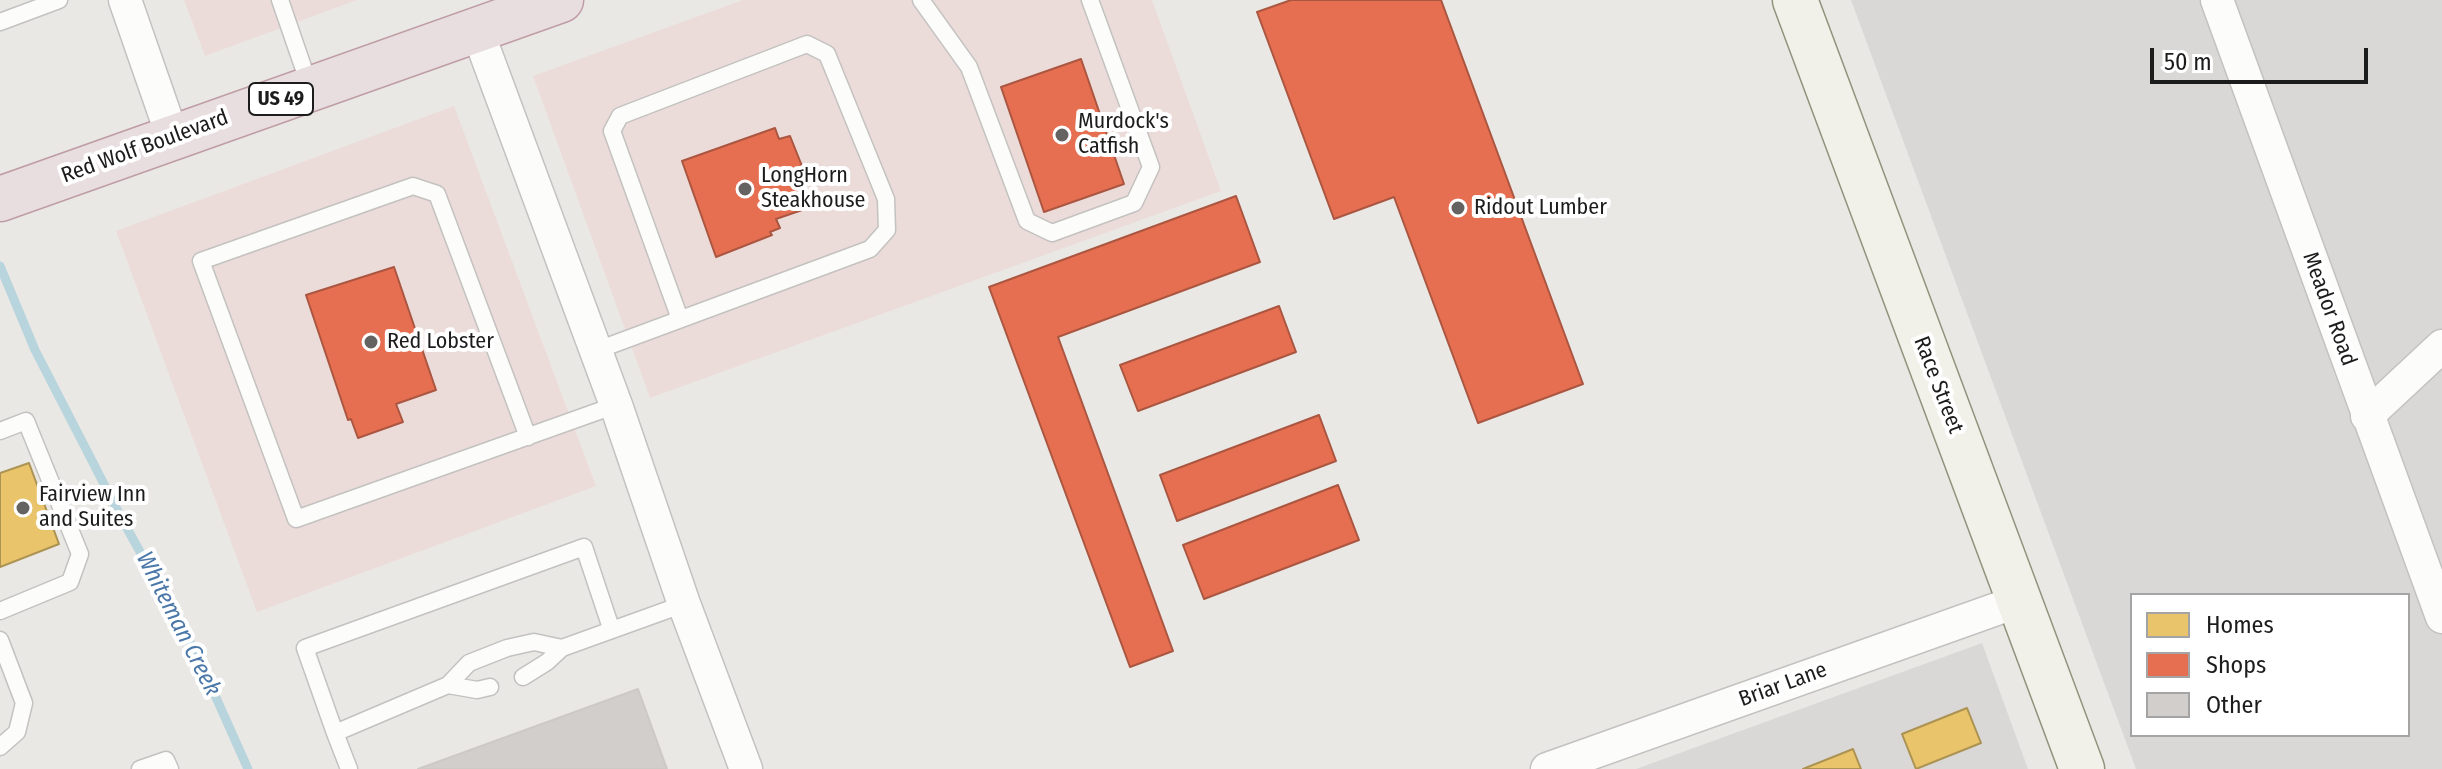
<!DOCTYPE html>
<html>
<head>
<meta charset="utf-8">
<style>
	body { margin:0 }
	#map { position:relative; width:2442px; height:769px; overflow:hidden; background:#eae8e4; font-family:"Fira Sans Condensed",sans-serif }
	canvas { display:block }
	.legend { position:absolute; left:2130px; top:593px; width:280px; height:144px; box-sizing:border-box; background:#fff; border:2px solid #a4a4a4; margin:0; padding:10px 14px; list-style:none; font-size:24px; color:#1c1c1c }
	.legend li { display:flex; align-items:center; gap:16px; height:40px }
	.legend b { width:40px; border:2px solid #a4a4a4 }
	.scale { position:absolute; left:2150px; top:48px; width:218px; height:36px; box-sizing:border-box; border:4px solid #1c1c1c; border-top:0; padding-left:10px; font-size:24px; line-height:28px; white-space:nowrap; color:#1c1c1c; -webkit-text-stroke:6px #fff; paint-order:stroke }
</style>
</head>
<body>
<div id="map">
<canvas width="2442" height="769"></canvas>
<ul class="legend">
<li><b style="height:22px;background:#e9c46a"></b>Homes</li>
<li><b style="height:22px;background:#e76f51"></b>Shops</li>
<li><b style="height:22px;background:#d1cecb"></b>Other</li>
</ul>
<div class="scale">50 m</div>
</div>
<script>
const ctx = document.querySelector('canvas').getContext('2d');
ctx.lineJoin = 'round';
function paint(path, color) {
  ctx.fillStyle = color;
  ctx.fill(path, 'evenodd');
}
function strokePath(path, color, width, dash) {
  ctx.strokeStyle = color;
  ctx.lineWidth = width;
  ctx.lineCap = dash ? 'butt' : 'round';
  ctx.setLineDash(dash || []);
  ctx.stroke(path);
}
function drawText(font, color, halo, rows, align = 'center') {
  ctx.font = font + ' "Fira Sans Condensed",sans-serif';
  ctx.lineWidth = 8;
  ctx.setLineDash([]);
  ctx.textBaseline = 'middle';
  ctx.strokeStyle = halo;
  ctx.fillStyle = color;
  for (const [text, x, y, turn = 0] of rows) {
    ctx.save();
    ctx.translate(x, y);
    ctx.rotate((+turn || 0) * Math.PI / 180);
    ctx.textAlign = isNaN(turn) ? turn : align;
    if (halo) ctx.strokeText(text, 0, 0);
    ctx.fillText(text, 0, 0);
    ctx.restore();
  }
}
paint(new Path2D(`
	M1851,0H2442V769H2136ZM2132,595H2408V735H2132Z
	M1982,643L2028,769H1636Z`), '#d9d8d6');
paint(new Path2D(`
	M184,0H357L205,56Z
	M743,0H1152L1221,191L650,398L533,76Z
	M454,106L596,486L257,612L116,231Z`), '#ecdcd9');
const homes = new Path2D(`
	M29,463L59,544L0,567V473Z
	M1967,708L1981,743L1916,769L1902,734Z
	M1853,749L1861,769H1803Z`);
paint(homes, '#e9c46a');
strokePath(homes, '#ac9253', 2);
const shops = new Path2D(`
	M1291,0H1441L1583,384L1478,423L1394,197L1334,219L1257,12Z
	M1081,59L1124,184L1044,212L1001,87Z
	M775,128L779,139L790,136L802,166L791,169L805,209L776,219L780,228L770,232L772,235L716,257L682,161Z
	M1236,196L1260,262L1058,337L1173,651L1130,667L989,287Z
	M394,267L436,390L396,404L403,422L358,438L351,419L348,420L306,295Z
	M1279,306L1296,352L1138,411L1120,365Z
	M1319,415L1336,461L1177,521L1160,475Z
	M1338,485L1359,540L1204,599L1183,545Z`);
paint(shops, '#e76f51');
strokePath(shops, '#aa5641', 2);
strokePath(new Path2D(`
	M0,266L35,350L123,521L197,655L248,769`), '#b8d4dd', 9);
const building = new Path2D(`
	M638,689L667,769H418Z`);
paint(building, '#d1cecb');
strokePath(building, '#cdcac5', 2);
const lane = new Path2D(`
	M280,0L310,87
	M921,0L969,67L1027,221L1052,233L1134,203L1151,167L1090,0
	M0,22L59,0
	M595,351L870,249L887,230L886,199L827,54L807,44L620,116L612,131L680,319
	M0,431L26,421L80,554L70,582L0,611
	M528,437L437,194L413,186L201,261L296,519L616,405
	M0,640L24,703L17,732L0,747
	M523,677L547,662L562,648
	M448,685L477,690L490,687
	M335,733L305,648L584,547L611,628
	M140,769L166,760L170,769
	M349,769L335,733L448,685L469,663L507,648L534,642L562,648L684,604`);
const street = new Path2D(`
	M125,0L173,138
	M2217,0L2442,617
	M477,30L616,405L684,604L746,769
	M2367,416L2442,346
	M1547,769L2019,601`);
const secondary = new Path2D(`
	M1795,0L2082,769`);
const highway = new Path2D(`
	M0,199L561,0`);
strokePath(lane, '#c3c2c0', 19);
strokePath(street, '#c3c2c0', 35);
strokePath(secondary, '#91937d', 47);
strokePath(highway, '#bf9da5', 47);
strokePath(lane, '#fcfcfb', 16);
strokePath(street, '#fcfcfb', 32);
strokePath(secondary, '#f2f1e9', 44);
strokePath(highway, '#e8dedf', 44);
for (const [x, y, r, color] of [
	[1062,135,8,"#646362"],
	[745,189,8,"#646362"],
	[1458,208,8,"#646362"],
	[371,342,8,"#646362"],
	[23,508,8,"#646362"]
]) {
  const dot = new Path2D();
  dot.arc(x, y, r, 0, 2 * Math.PI);
  ctx.fillStyle = color;
  ctx.fill(dot);
  strokePath(dot, '#fff', 3);
}
for (const [x, y, w] of [
	[281,99,64]
]) {
  const box = new Path2D();
  box.roundRect(x - w / 2, y - 16, w, 32, 6);
  ctx.fillStyle = '#fff';
  ctx.fill(box);
  strokePath(box, '#1c1c1c', 2);
}
drawText('bold 20px', '#1c1c1c', null, [
	["US 49",281,99]
]);
drawText('22px', '#1c1c1c', '#fff', [
	["Murdock's",1078,122],
	["Catfish",1078,147],
	["LongHorn",761,176],
	["Steakhouse",761,201],
	["Ridout Lumber",1474,208],
	["Red Lobster",387,342],
	["Fairview Inn",39,495],
	["and Suites",39,520]
], 'left');
drawText('22px', '#1c1c1c', '#fff', [
	["Red Wolf Boulevard",145,147,-20],
	["Meador Road",2329,309,70],
	["Race Street",1938,385,69],
	["Briar Lane",1783,685,-20]
]);
drawText('italic 24px', '#4b78a8', '#fff', [
	["Whiteman Creek",178,624,63]
]);
</script>
</body>
</html>
